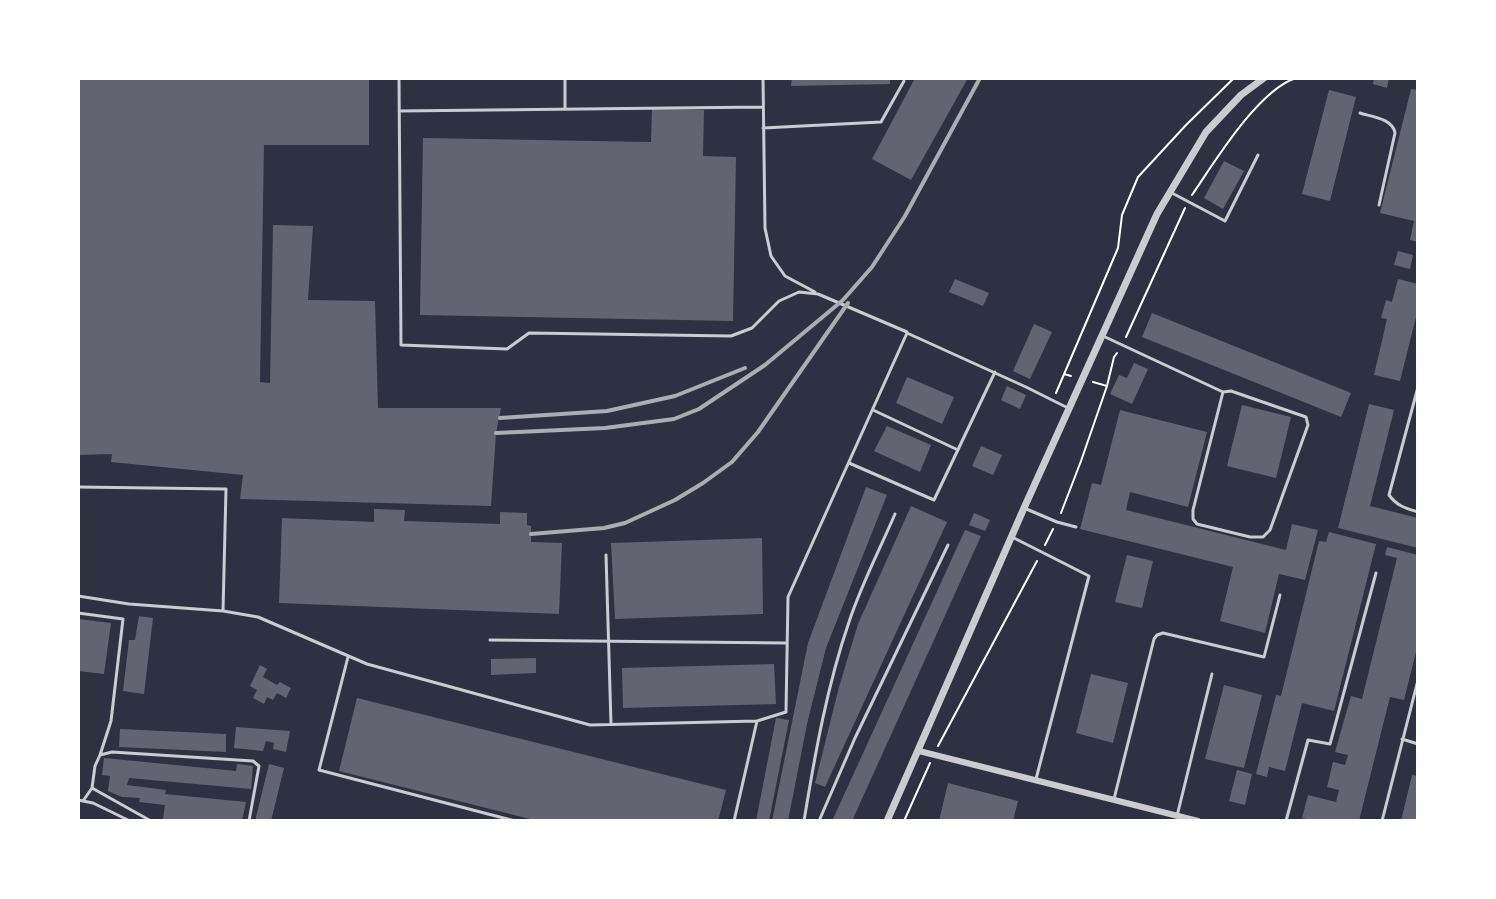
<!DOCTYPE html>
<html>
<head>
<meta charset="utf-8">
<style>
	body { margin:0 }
	#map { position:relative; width:1496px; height:899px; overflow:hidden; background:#2d3142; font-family:"Fira Sans",sans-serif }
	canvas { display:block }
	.frame { position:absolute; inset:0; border:80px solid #fff; pointer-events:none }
</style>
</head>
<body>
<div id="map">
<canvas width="1496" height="899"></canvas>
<div class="frame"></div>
</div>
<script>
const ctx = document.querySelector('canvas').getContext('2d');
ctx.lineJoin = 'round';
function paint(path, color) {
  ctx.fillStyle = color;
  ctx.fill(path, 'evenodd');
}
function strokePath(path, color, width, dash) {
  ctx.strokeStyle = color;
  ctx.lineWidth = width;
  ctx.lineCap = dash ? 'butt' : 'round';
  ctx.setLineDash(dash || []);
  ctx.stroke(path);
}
paint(new Path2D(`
	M78,78H369V145H264L260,382L270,383L273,225L313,226L308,300L375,301L378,408H501L496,433L491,506L240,499L243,475L111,462L112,454L78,455Z
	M792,78H890V84L791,86Z
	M915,78H968L911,180L872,159Z
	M1374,78H1389L1387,88L1373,84Z
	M1411,89L1418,90V242L1410,240L1414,221L1380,213Z
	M1329,90L1356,97L1330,201L1302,194Z
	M652,109L704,110L703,156L736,157L733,321L420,315L423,138L651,142Z
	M1224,161L1244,171L1223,209L1204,198Z
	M1398,251L1413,255L1410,269L1394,265Z
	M955,279L989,293L983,306L949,292Z
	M1398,279L1418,284V309L1400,381L1374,375L1387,319L1381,318L1386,300L1392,302Z
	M1152,313L1351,393L1341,417L1142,337Z
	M1034,324L1052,332L1030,379L1013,371Z
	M1134,363L1148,369L1132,404L1110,394L1119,375L1127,378Z
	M907,377L954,397L942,424L896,403Z
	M1007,386L1026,395L1020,409L1001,400Z
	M1369,404L1394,410L1370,506L1418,518V548L1338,528Z
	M1242,405L1291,417L1276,478L1227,466Z
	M1120,410L1207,432L1188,507L1130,492L1126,510L1286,550L1292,524L1318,530L1305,580L1279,574L1265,633L1220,621L1233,567L1080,529L1092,483L1101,485Z
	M887,426L931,445L920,472L874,451Z
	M981,446L1002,455L993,475L972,466Z
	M866,487L887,495L826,648L807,724L788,821H772L808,643Z
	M911,506L947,522L825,787L815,783L839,687L858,624Z
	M374,509L405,510L404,521L500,524V512L527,513V525L531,526V542L562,543L559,614L279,603L282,518L374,522Z
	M974,513L990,520L985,531L969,525Z
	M965,530L981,536L852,821H832Z
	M1329,532L1376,544L1334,711L1302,703L1285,771L1269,767L1267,777L1256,774L1276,695L1281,696L1319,541L1326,542Z
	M762,538L763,614L615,619L611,543Z
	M1387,547L1418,555V644L1404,700L1390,697L1359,821H1314L1302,818L1308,795L1336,802L1339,790L1327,787L1333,762L1345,765L1348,755L1335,752L1351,696L1362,699L1397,558L1385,555Z
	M1127,555L1153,561L1142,608L1115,602Z
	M139,616L153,618L144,694L123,691L129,640H135Z
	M78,619L111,623L104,674L78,671Z
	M536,658V673L491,675V659Z
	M774,664L776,704L623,708L622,668Z
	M260,665L267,669L263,677L277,685L280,682L291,688L286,698L277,693L273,700L267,697L264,704L253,698L257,690L250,686Z
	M1091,674L1128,683L1113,743L1076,733Z
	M1224,685L1262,695L1244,768L1205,759Z
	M357,698L726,790L718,821H538L339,771Z
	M776,718L789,720L769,821H756Z
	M236,727L290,731L286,752L273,749L274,743L266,741L263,751L234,748Z
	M120,729L226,734V752L119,747Z
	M104,758L236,771L237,764L253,766L251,789L129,778L127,785L166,790L165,794L246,802L242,821H175L163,819L165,805L139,802L140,798L122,797L108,791L110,776L102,775Z
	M269,764L284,768L271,821H255Z
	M1237,770L1252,774L1245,805L1229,801Z
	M1412,775L1418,776V821H1401Z
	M948,783L1018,801L1013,821H939Z`), '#626471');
strokePath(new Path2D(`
	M1192,195C1214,163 1258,90 1296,78
	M1126,337L1185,208
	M1064,374L1071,376
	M1093,382L1107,386L1114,357L1117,353
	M1056,393L1118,248L1122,215L1138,177L1186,125L1234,78
	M1061,513L1081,461L1107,386
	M1045,545L1053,529
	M938,746L1037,561
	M904,821L930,763`), '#fff', 2);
strokePath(new Path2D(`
	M399,78L401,345L507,349L529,333L731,336L752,328L779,301L799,292L818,294L907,332
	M565,78V109
	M763,78L765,228L771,256L785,276L815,292
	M399,111L763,107
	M1360,113C1373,117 1393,119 1395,133L1379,205
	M763,128L881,122L904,81
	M1170,192L1225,221L1258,155
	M1103,336L1223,392L1231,391L1306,417L1308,425L1270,530L1263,537H1250L1197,524L1193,519V510L1223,392
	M1418,387L1389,495C1397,506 1405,508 1418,512
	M873,410L958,450
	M849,463L934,500L995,372
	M78,487L226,489L223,611
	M1024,508L1057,522L1076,527
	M1012,537L1089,576L1036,779
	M606,555L611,724
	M78,596L129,604L223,611L258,617L367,664L590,725L757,721L786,712L788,597L907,333L1026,387L1066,407
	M78,613L123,619L111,721L100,755
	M490,640L786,643
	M348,657L319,770L515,821
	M1402,739L1418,744
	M1114,799L1154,639L1157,635L1163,633L1264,657L1280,595
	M78,800L93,803L130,821
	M83,801L92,788
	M1177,816L1212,674
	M151,821L92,788L95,766L100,755L112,752L253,761L259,766L249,821
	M734,821L757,721
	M804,821C815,754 827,686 849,622C861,585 880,549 895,514
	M819,821L855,738L948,545
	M1286,821L1308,740L1330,744L1376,573
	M1382,821L1418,680`), '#caccd0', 3);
strokePath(new Path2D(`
	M919,751L1198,821`), '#caccd0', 6);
strokePath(new Path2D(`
	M887,821L1024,508L1157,214L1206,132L1241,95L1264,78`), '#caccd0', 7);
strokePath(new Path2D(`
	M500,418L607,411L675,396L745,368
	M496,433L605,428L674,419L699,409L765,365L843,300L872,267L905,216L980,78
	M531,534L604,528L625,523L675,500L703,483L732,462L758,432L848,303`), '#abadb3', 4);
</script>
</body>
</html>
